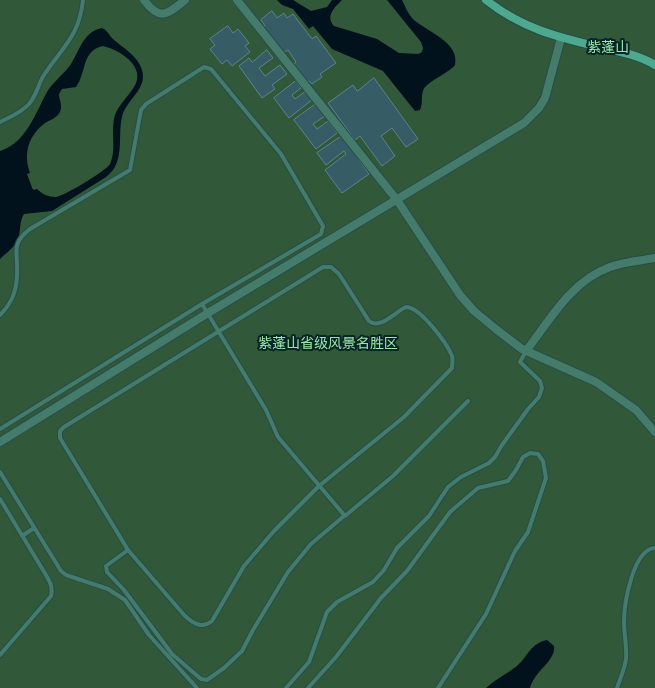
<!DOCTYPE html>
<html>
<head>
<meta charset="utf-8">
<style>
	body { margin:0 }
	canvas { display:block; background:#043130 }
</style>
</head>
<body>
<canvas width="655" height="688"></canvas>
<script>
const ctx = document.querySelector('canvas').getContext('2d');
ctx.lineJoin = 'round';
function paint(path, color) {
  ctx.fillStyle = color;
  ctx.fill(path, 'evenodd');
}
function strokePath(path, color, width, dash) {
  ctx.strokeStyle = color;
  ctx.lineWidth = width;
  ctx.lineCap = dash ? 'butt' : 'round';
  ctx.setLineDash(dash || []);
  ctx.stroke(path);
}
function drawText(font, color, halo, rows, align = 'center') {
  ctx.font = font + ' "PT Sans","Noto Sans SC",sans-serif';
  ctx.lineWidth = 4;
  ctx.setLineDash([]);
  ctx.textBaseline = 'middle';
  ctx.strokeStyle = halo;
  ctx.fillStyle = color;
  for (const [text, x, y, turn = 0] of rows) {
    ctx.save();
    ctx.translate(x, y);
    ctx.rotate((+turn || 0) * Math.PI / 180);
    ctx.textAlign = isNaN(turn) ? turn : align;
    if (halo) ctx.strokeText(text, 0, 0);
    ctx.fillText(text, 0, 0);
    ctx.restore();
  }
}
paint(new Path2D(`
	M0,0H655V688H0Z`), '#32583a');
paint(new Path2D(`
	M277,0H293L311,11L327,7L332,0H342C335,7 325,16 334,26L377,39L399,53L418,54L422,52L423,48L421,42L387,0H402C405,6 408,14 413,19C427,32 460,42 455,65C448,74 425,82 423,91C421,97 423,103 420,110L415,111L383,71L332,49L313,26L309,29L293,9L282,5Z
	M102,28C107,30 109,35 113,39C123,48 138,56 142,70C147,87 131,97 124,111C115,131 128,161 106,177L52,211L24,214C19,222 21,231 18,239C14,248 6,253 0,259V151C26,143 35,114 47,92C53,82 64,74 71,64C80,50 83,32 102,28ZM103,46C120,50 147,67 134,87C128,97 119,104 115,115C110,131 117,149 110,164C106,171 64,196 56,197C48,197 42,194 37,189L33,190L27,174L30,173C23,154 28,136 45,123C50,120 57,118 60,112C63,106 59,100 59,94L62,89L76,87C87,72 81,51 103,46Z
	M547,640L554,646C556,661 535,670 530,688H486C496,679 508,673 517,666C528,656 531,643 547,640Z`), '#02121d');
const building = new Path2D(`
	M272,11L277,18L284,13L287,18L293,14L312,39L316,36L336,63L320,74L322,77L312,84L309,81L307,82L294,64L296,62L288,50L283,53L263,27L265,26L261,20Z
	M228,26L233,33L238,29L249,43L245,46L250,52L232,66L227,60L222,64L210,49L215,45L210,39Z
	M267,50L273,58L259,68L265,76L280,65L287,74L272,85L275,89L262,98L239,66L249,58L252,62Z
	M374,78L418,139L406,147L392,128L381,136L395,156L382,166L360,136L355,140L328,103L353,85L357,91Z
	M296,81L301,88L292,95L295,99L306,91L313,99L289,118L274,98Z
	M316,104L325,116L313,124L317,129L328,121L337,133L316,149L294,120Z
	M342,136L369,174L342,193L325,170L346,154L344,151L326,165L317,153Z`);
paint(building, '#365d66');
strokePath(building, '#5d848e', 1);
const lane = new Path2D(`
	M0,122C10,117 21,113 29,104C37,95 38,84 44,75C63,46 79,37 83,0
	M323,267H331L339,274L369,321C380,330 395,312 406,307C420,307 447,343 452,356C453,360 452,364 452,368L404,417L319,486L274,531L244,566L212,621C202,629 194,624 185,616L128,550L60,438V431L64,427Z
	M202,304L266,410L278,437L345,516L393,476L468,401
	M0,315C15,300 18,285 17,264C17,257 15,249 18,243C20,237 25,233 30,229L130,170L141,110L146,104L204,67L211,69L281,154L323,226L321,234L202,304L0,429
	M0,472L61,571L66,575L108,589L125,600L149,635L197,688
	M0,499L46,575C50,582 53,587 51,596L0,655
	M22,536L34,528
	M128,550L106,566L107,572L124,590L172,654L201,679L207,680L224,668L242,651L253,630L288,572L311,544L344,516
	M286,688L309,662L327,612L337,602L373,582L384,570L397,548L429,516L448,487L461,477L489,463L495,457L502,445L528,409L539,397L542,388L540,381L520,362L526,351
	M308,688L336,657L381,598L407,571L450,512L478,488L508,481L516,470L523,457L530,453L538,454L543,461L546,478L528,532L515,551L486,614L438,688
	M617,688C620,679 625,668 626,659C627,646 624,634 624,622C624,604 633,549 655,548`);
const street = new Path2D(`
	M144,0C160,22 168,14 185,0
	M237,0L397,200L460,295L474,311L497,330L522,349L596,382L636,410L655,432
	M526,351C550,320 571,281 610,267C624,262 640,261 655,258
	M0,442L208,313L524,123L539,108L545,98L561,38`);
const secondary = new Path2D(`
	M486,0C521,28 557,37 599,47C617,51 639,55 655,65`);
strokePath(lane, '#244d4c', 6);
strokePath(street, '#244d4c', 10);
strokePath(secondary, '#244d4c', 10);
strokePath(lane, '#447b6a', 4);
strokePath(street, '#447b6a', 8);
strokePath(secondary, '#4ca98e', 8);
drawText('14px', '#9be7a9', '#052625', [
	["紫蓬山",608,48],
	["紫蓬山省级风景名胜区",328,344]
]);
</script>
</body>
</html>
